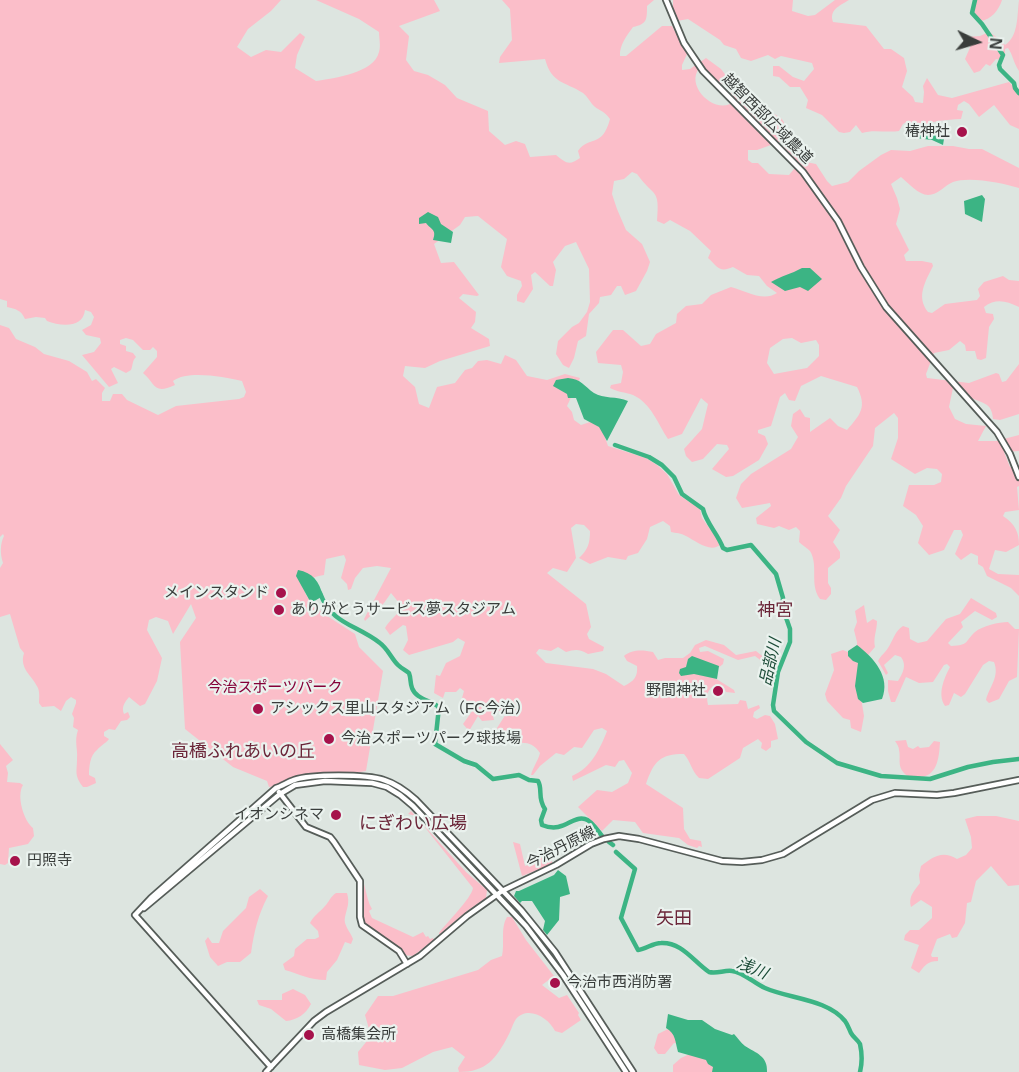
<!DOCTYPE html>
<html>
<head>
<meta charset="utf-8">
<style>
	body { margin:0 }
	#map { position:relative; width:1019px; height:1072px; overflow:hidden; background:#dde5e0; font-family:Helvetica,sans-serif }
	canvas { display:block }
	.north { position:absolute; left:947px; top:12px; width:60px; height:60px; -webkit-text-stroke:4px #eaf2ee; paint-order:stroke; rotate:95deg; font-size:16px; font-weight:700; line-height:24px; text-align:center; color:#393d3b }
	.north::after { content:''; display:block; margin:auto; width:21px; height:27px; background:#393d3b; clip-path:polygon(50% 0,100% 100%,50% 72%,0 100%) }
</style>
</head>
<body>
<div id="map">
<canvas width="1019" height="1072"></canvas>
<div class="north">N</div>
</div>
<script>
const ctx = document.querySelector('canvas').getContext('2d');
ctx.lineJoin = 'round';
function paint(path, color) {
  ctx.fillStyle = color;
  ctx.fill(path, 'evenodd');
}
function strokePath(path, color, width, dash) {
  ctx.strokeStyle = color;
  ctx.lineWidth = width;
  ctx.lineCap = dash ? 'butt' : 'round';
  ctx.setLineDash(dash || []);
  ctx.stroke(path);
}
function drawText(font, color, halo, rows, align = 'center') {
  ctx.font = font + ' Helvetica,"Noto Sans JP",sans-serif';
  ctx.lineWidth = 4.5;
  ctx.setLineDash([]);
  ctx.textBaseline = 'middle';
  ctx.strokeStyle = halo;
  ctx.fillStyle = color;
  for (const [text, x, y, turn = 0] of rows) {
    ctx.save();
    ctx.translate(x, y);
    ctx.rotate((+turn || 0) * Math.PI / 180);
    ctx.textAlign = isNaN(turn) ? turn : align;
    if (halo) ctx.strokeText(text, 0, 0);
    ctx.fillText(text, 0, 0);
    ctx.restore();
  }
}
paint(new Path2D(`
	M0,0H281L271,11L248,29L237,47L251,57L266,50L281,52L300,33L305,37L297,55L295,68L316,81C335,78 374,73 379,52C381,46 379,38 379,32L359,19L316,0H434L440,11L399,26L409,36L406,60L414,71L428,75L445,85L457,98L488,111L489,131L505,145L516,141L525,144L530,157L556,155C566,163 569,166 580,158L578,151C589,135 602,149 610,119C603,109 598,111 592,104C589,100 587,96 583,93C564,81 552,84 545,59L499,63L500,57L512,40L510,9L502,0H654L647,6C647,20 647,24 633,27C627,35 619,46 620,56H626L662,26H672L687,54L682,65V70L690,69L706,58L721,69L727,77L724,83L719,84L702,65C680,85 719,119 735,100L730,95L735,85L738,84C749,92 757,101 767,110C773,115 784,116 785,126C785,130 782,137 782,141L757,150H748V160L752,163H758L769,174L789,175L799,163L783,146L789,144L799,149L806,162L816,164L827,181L832,186L848,182L859,171L881,155L891,150L910,151L928,146H953L969,149H982L1019,168V188C1003,183 969,176 953,182C945,185 938,195 928,195C919,195 908,183 901,177L891,184L897,198L900,209L896,224L909,250L904,255L906,261H922L932,263L933,266C925,282 916,297 928,312L932,313L945,304L977,300L980,296L978,289L984,282L1003,276L1009,280L1019,281V307C1006,301 996,298 984,307L986,313L993,314L994,319L989,327L986,358L981,360L977,359L975,351H966L965,345L960,341L949,350L934,353L926,374L927,378L969,383L996,373L999,374L1002,382L1006,381L1019,364V414L1000,420L993,419C992,401 981,404 970,397C966,395 963,389 960,386L953,388L949,407L955,419L966,424L986,426L978,441H996L1019,435V451L1004,452L1010,467L1019,466V486L1017,487L1019,510L1005,512L1003,516C1015,524 1019,532 1019,545L1006,552L995,550L989,569L998,574L1019,575V596L1011,588L987,576L983,567L978,564V556L971,553L961,560L955,554L963,535L961,530H954L944,550L929,555L918,543L923,526L916,515L903,506L909,485H934L941,482L942,474L937,469L927,468L915,474L891,459L898,438V418L894,413L875,428L873,446L846,486L841,498L828,516L840,530L833,542L840,552V558L828,568V583L831,588V594L826,600L820,599C809,584 819,566 810,551C807,548 802,545 799,542L800,531L796,527L789,530L779,526L774,528L757,524L756,518L771,506L770,503L742,508L736,498L741,484L751,474L791,449L798,437L791,426L793,414L800,409L805,417L810,418V432L830,418L838,426L847,430C861,414 867,407 857,387L821,376L801,386L795,401L789,400L785,393L780,397L771,426L758,430V433L765,436L768,444L759,460L733,476L726,477L712,469L729,449L727,445L717,444L703,459L692,462L686,456L684,449L702,429L708,404L701,398L682,434L668,439C658,424 651,403 633,395C625,392 617,392 610,388L611,385L621,383L623,372L621,365L598,363L596,352L613,330H623L641,346L650,344L656,334L676,323L677,314L686,306L702,304L711,295L731,287C746,291 763,302 777,293L767,286L759,276L747,275L733,267C719,273 718,267 708,258L711,251L690,231L670,220L664,224L657,221C660,187 654,198 637,174L632,172L624,179L614,181L612,194L617,209L626,230L642,244L650,262L647,271L636,291L625,295L621,286H617L611,295L600,297L599,303L589,314L586,336L578,341L574,358L569,368L563,365L556,354L558,341L572,327L579,323L587,312L590,302L589,269L576,242L565,246L553,262L556,270L553,286H550L535,272L531,275L533,289L524,303L517,301V295L522,286L521,281L507,276L501,267L507,239L478,216L465,217L460,225L434,244L441,263L454,262L479,295L477,296L463,294L459,298L476,312L475,322L471,328L489,339L490,346L440,361L425,368L405,366L403,376L415,387L419,404L429,408L437,387L455,383L465,370L472,368L478,361L487,360L501,364L505,355L516,360L527,376L547,380L565,374L580,378L567,406L572,412L574,420L581,425L593,421L601,426L608,446L646,458L657,465L667,474L679,495L700,509L702,518L721,544C711,554 696,541 686,536C681,533 676,533 671,532L670,526L663,521L650,527L647,539L638,553L628,556L626,560L608,557L590,564L579,558C588,550 590,543 590,531L584,525L576,524L571,528L576,558L567,572L553,568L547,573L586,604L591,627L587,634L589,639L604,647L603,651L588,654C580,649 575,649 566,652L558,647L551,651L539,649L536,653L546,663L593,669L606,674L624,686C634,681 638,677 637,666L627,661L624,656C632,649 643,650 653,652L658,660L665,658H683L690,653L695,645L706,640L724,645L736,655L756,651L766,659L763,662L755,656L738,660L705,646L699,648L700,652L708,651L724,659L723,664L710,675L734,690L735,693L726,692L723,686L716,684C707,690 706,694 708,705L738,704L740,700L746,701L748,709L759,705L760,708L754,712L753,717L757,719L765,715L770,716L775,724L778,739L771,741V747L766,751L761,748L762,743L758,739L743,748L740,758L708,779L699,778C691,770 691,762 684,754C660,754 654,761 646,784L683,808L684,829L690,839L701,841L702,847L699,846L697,848L688,845L679,838L643,833L635,822L613,820L602,831L578,807L597,790L612,792L628,783L632,773L624,760L619,761L615,767L606,765L573,781L572,776C591,768 600,749 607,731L602,728L594,730L582,748L574,747L564,755L556,753L540,766L533,775H531C533,767 538,761 540,753C533,742 522,741 511,745L497,728L506,714L505,710L492,712L494,720L482,721L478,716L469,731L463,724L475,707L462,698L464,691L460,688L456,692H445L443,698L434,693L436,675L440,676L446,663L460,656L465,642L458,638L453,642L409,655L403,650L408,640L406,626L403,625L390,635L385,628C389,620 397,616 401,608L400,604L391,593L384,603L365,621L364,619L391,568L377,566L363,568L355,578L351,589L348,590L347,584L341,578L346,560L344,555L326,559L324,575C308,578 313,578 305,593L313,606H318L321,612L355,634L359,647L383,671L366,771L269,787L267,781L233,767L185,729L180,642L196,618L191,604L173,634L168,621L156,617L149,620L147,630L162,658L157,681L145,704L140,706L129,697C125,702 121,707 124,714L128,712L130,717L127,720L121,721L115,730L109,729L104,732V736L109,739C105,744 101,745 97,750C90,755 89,767 89,775L95,778L96,783L87,787H83C74,775 77,772 77,759C78,748 74,742 78,730L73,727L74,718L72,714L76,703V700L71,697L66,701L61,711L54,706L42,707L39,703C39,699 40,693 38,688C32,675 19,669 24,653L20,648L10,614L0,617V568L3,563C0,554 0,544 4,536L3,534L0,537V325L9,328L16,339L35,347L44,354L69,361L87,372L92,381L96,379L105,388L102,393V401H110L113,394H122L127,400L158,415L176,406L239,399L244,397L246,392L242,381C224,377 188,370 173,381L175,385C153,395 156,384 143,373L157,357V351L153,347L150,350H143L133,340L126,338L120,340V344L126,346V351L133,353L136,357C132,361 133,365 131,370L126,373L114,367L111,369L118,383L109,387L82,355L94,352L101,343L100,338L86,335L82,330L91,325L94,317L91,312L85,310C83,329 60,326 47,321L45,318L36,317L25,319C21,310 16,309 7,307V301L0,299ZM792,338L801,343L816,340L819,345V356L807,368L774,374L767,363L770,348L783,339Z
	M673,0H793L792,11L808,16L815,15L835,0H849C839,6 829,10 833,22L866,26L884,49H891L904,58L907,71L902,87L913,97L915,102L923,103L924,92L923,86L927,78L938,95L952,98L1009,82L1019,92V129L1010,125L994,105L979,117L969,104L964,101L958,105L957,110L963,111L961,119C946,120 933,120 920,127L908,121L903,124L899,131C887,133 873,129 862,133L856,125L850,132L844,133L839,132L822,115L806,108L808,100L800,87H790L779,77L773,76V66H779L793,77L804,81L814,69L812,63L781,56L775,59L768,55L751,61L741,58L736,49L724,45L720,40L688,19L677,21L673,11Z
	M975,0H1002C999,10 991,20 980,21L974,13Z
	M1019,0V71C1013,62 1013,55 1008,48L1005,49V56L1001,60L996,59L990,66L986,64L980,71L974,73L965,59L972,43L966,37L980,36L989,32L1001,40L1005,45C1019,36 1017,14 1019,0Z
	M971,598L996,613L997,617L992,620L975,611L961,622L963,627L948,643L951,646C970,645 964,642 975,632C982,626 999,622 1008,622L1015,629H1019L1017,677L1009,681L999,699L989,703L986,700C989,687 1000,677 994,662L989,661L983,665L965,694L961,697L954,693L949,705L945,706C937,695 944,678 950,667L947,664L944,665L933,682L919,683L906,677L895,702H891L888,691V680L898,681C903,673 907,665 901,657L895,655L884,665L888,673L886,675L878,661C881,655 885,653 888,648C894,639 894,632 903,626L909,628L910,639L918,643L927,641L946,619L960,614Z
	M864,605L867,623L873,619L877,621C877,631 873,637 875,647L862,662L859,685L864,716L861,732L851,728L850,720L843,718L827,701L825,694L834,670L831,654L843,650L850,653L857,648V642L854,630L857,622L855,611Z
	M906,740L908,747L913,749L918,746L920,748L929,747L934,741L940,742C939,759 937,778 917,777C912,777 907,777 904,773C897,766 901,758 899,750C899,747 897,744 895,741Z
	M0,744L13,760L6,766L8,773L7,782L20,783L23,785C16,796 24,821 33,828L34,836L28,844L9,848L8,863L5,865L0,864Z
	M411,811L466,872L487,890L486,898L467,911L439,935V933C447,922 471,899 473,888L416,816L408,814Z
	M977,816H996L1019,821V885L1008,886L991,866L976,881L971,902L967,903L965,923L957,937L952,938L950,934L937,939L931,955L932,957H938V961C928,961 925,965 919,973L911,968L919,945L904,940L905,935L910,930H919L932,918V907L921,900L911,907C908,897 914,891 920,883L919,875L921,866C933,857 942,850 957,859L966,855L972,848L971,837L965,819Z
	M513,842L520,844L525,866L539,861L540,857L537,851L540,847L549,855L553,864L522,876Z
	M357,869C367,884 365,897 372,909L369,911L372,918L413,937L423,932L426,937L428,936L430,939L433,938L434,940L413,956L403,955V953L364,925L362,914L364,886Z
	M260,889L268,896C258,915 254,932 251,953L240,962H227L218,966L210,957L205,941L208,937L212,943H219L223,931L246,908L249,897Z
	M336,893H347C350,903 347,908 345,917C343,925 350,931 353,939L351,944L345,942L337,960L327,972L326,980C310,980 299,974 285,970L283,964L294,956L295,949L307,939H315L319,937L318,931L310,923C314,915 319,913 325,906C329,902 330,897 336,893Z
	M507,917H512L526,940L554,976L542,985L559,998L567,995L579,1013L578,1015L581,1020L562,1033L555,1031C549,1018 528,1005 516,1019C513,1023 511,1031 508,1036C496,1059 486,1072 459,1072L458,1068L465,1057L452,1047L433,1052L402,1068L385,1070L359,1065L358,1052L371,1036L365,1015L378,996H393L478,970L491,960L502,956C505,943 500,928 507,917Z
	M293,989L305,995L311,1004C306,1014 297,1020 286,1021L271,1009L259,1005L257,1000H282V994Z
	M672,1027L718,1063V1072H673V1065L681,1058L692,1053L680,1044L674,1043L665,1054H658L654,1048L658,1034Z`), '#fbbec9');
paint(new Path2D(`
	M916,125L924,126L927,129L938,126L946,127L943,145L932,140L916,138L915,135L919,133Z
	M982,195L985,199L982,222L965,214L964,201Z
	M428,212L438,217L441,224L453,232L451,243L433,240C437,229 431,230 426,223L419,224V218Z
	M802,268H810L822,279L808,291L800,287L785,291L771,282C781,276 791,274 802,268Z
	M568,378C581,379 584,386 594,393C603,399 617,396 628,401L607,441L599,427L584,419L576,398H568L567,394L553,386L556,380Z
	M298,570C313,573 319,581 323,596L311,603L296,576Z
	M857,645C874,658 891,677 882,699L863,703L858,699L855,686L858,663L853,661L848,656V651Z
	M692,656L719,666L717,679L694,674L681,676L679,673L680,669L686,667L688,659Z
	M558,870L566,876L570,894L560,897L559,920L547,935L543,930L545,921L532,901H522L520,903L514,896L516,891H519L554,875Z
	M668,1014L688,1020H702L715,1029L732,1035L734,1034C738,1038 741,1043 745,1046C756,1053 768,1056 767,1072H712L713,1067L708,1064L706,1060L678,1052C675,1041 676,1034 666,1028Z`), '#3cb484');
strokePath(new Path2D(`
	M975,0L972,13L982,24L1003,55L999,65L1000,69L1014,83L1015,88L1019,93
	M615,445L649,457L662,465L674,477L682,494L703,509C706,523 718,534 723,548L727,550L751,545L776,574L783,598L782,606L790,629V642L778,672L773,705L774,711L806,742L837,763L881,776L930,779L968,767L993,762L1019,759
	M320,593C332,625 356,624 380,643C388,649 391,658 398,665C401,668 405,670 409,673C411,678 410,683 412,688C416,699 430,700 439,707L435,744L464,761L476,765L493,779L519,775L529,780L538,781C543,789 537,798 545,809L541,820L542,825C564,834 572,815 585,819C591,820 598,831 602,836
	M609,842L613,845
	M616,852L635,869L621,918L638,950C646,949 653,943 661,943C682,942 693,961 709,972C717,974 724,970 732,971C743,972 755,984 765,988C790,999 827,999 845,1021C848,1025 849,1029 851,1033C853,1037 858,1040 860,1044C862,1053 862,1064 860,1072`), '#3cb484', 4.5);
const secondary = new Path2D(`
	M666,0L684,43L703,71L803,172L838,221L861,267L886,307L997,432L1010,454L1019,477
	M279,792L306,827L330,837L334,842L360,881V917L362,925L399,951L407,964
	M144,908L280,794L295,785L325,781L372,783L387,787L400,795L413,806L526,926L563,975L626,1072
	M135,915L151,898L276,788C282,786 288,782 294,780C311,774 366,774 384,780C397,784 406,791 416,800L521,910L555,952L633,1072
	M135,915L271,1067
	M266,1072L314,1021L326,1012L420,956L467,916L502,891L556,865L591,844L604,839L619,836L639,839L722,861L742,862L762,860L783,854L872,800L895,793L937,795L954,793L1019,780`);
strokePath(secondary, '#565d59', 8);
strokePath(secondary, '#fff', 4.5);
for (const [x, y, r, color] of [
	[962,132,6,"#a6124b"],
	[281,593,6,"#a6124b"],
	[279,610,6,"#a6124b"],
	[718,691,6,"#a6124b"],
	[258,709,6,"#a6124b"],
	[329,739,6,"#a6124b"],
	[336,815,6,"#a6124b"],
	[15,861,6,"#a6124b"],
	[555,983,6,"#a6124b"],
	[309,1035,6,"#a6124b"]
]) {
  const dot = new Path2D();
  dot.arc(x, y, r, 0, 2 * Math.PI);
  ctx.fillStyle = color;
  ctx.fill(dot);
  strokePath(dot, '#eaf2ee', 2);
}
drawText('15px', '#393d3b', '#eaf2ee', [
	["越智西部広域農道",767,119,45],
	["今治丹原線",561,848,-27]
]);
drawText('15px', '#393d3b', '#eaf2ee', [
	["椿神社",950,132,"right"],
	["メインスタンド",269,593,"right"],
	["ありがとうサービス夢スタジアム",291,610],
	["野間神社",706,691,"right"],
	["アシックス里山スタジアム（FC今治）",270,709],
	["今治スポーツパーク球技場",341,739],
	["イオンシネマ",324,815,"right"],
	["円照寺",27,861],
	["今治市西消防署",567,983],
	["高橋集会所",321,1035]
], 'left');
drawText('15px', '#850038', '#eaf2ee', [
	["今治スポーツパーク",275,688]
]);
drawText('italic 16px', '#1b4b37', '#eaf2ee', [
	["品部川",771,662,-77],
	["浅川",752,969,23]
]);
drawText('18px', '#6b2639', '#eaf2ee', [
	["神宮",775,611],
	["高橋ふれあいの丘",243,752],
	["にぎわい広場",413,824],
	["矢田",674,919]
]);
</script>
</body>
</html>
